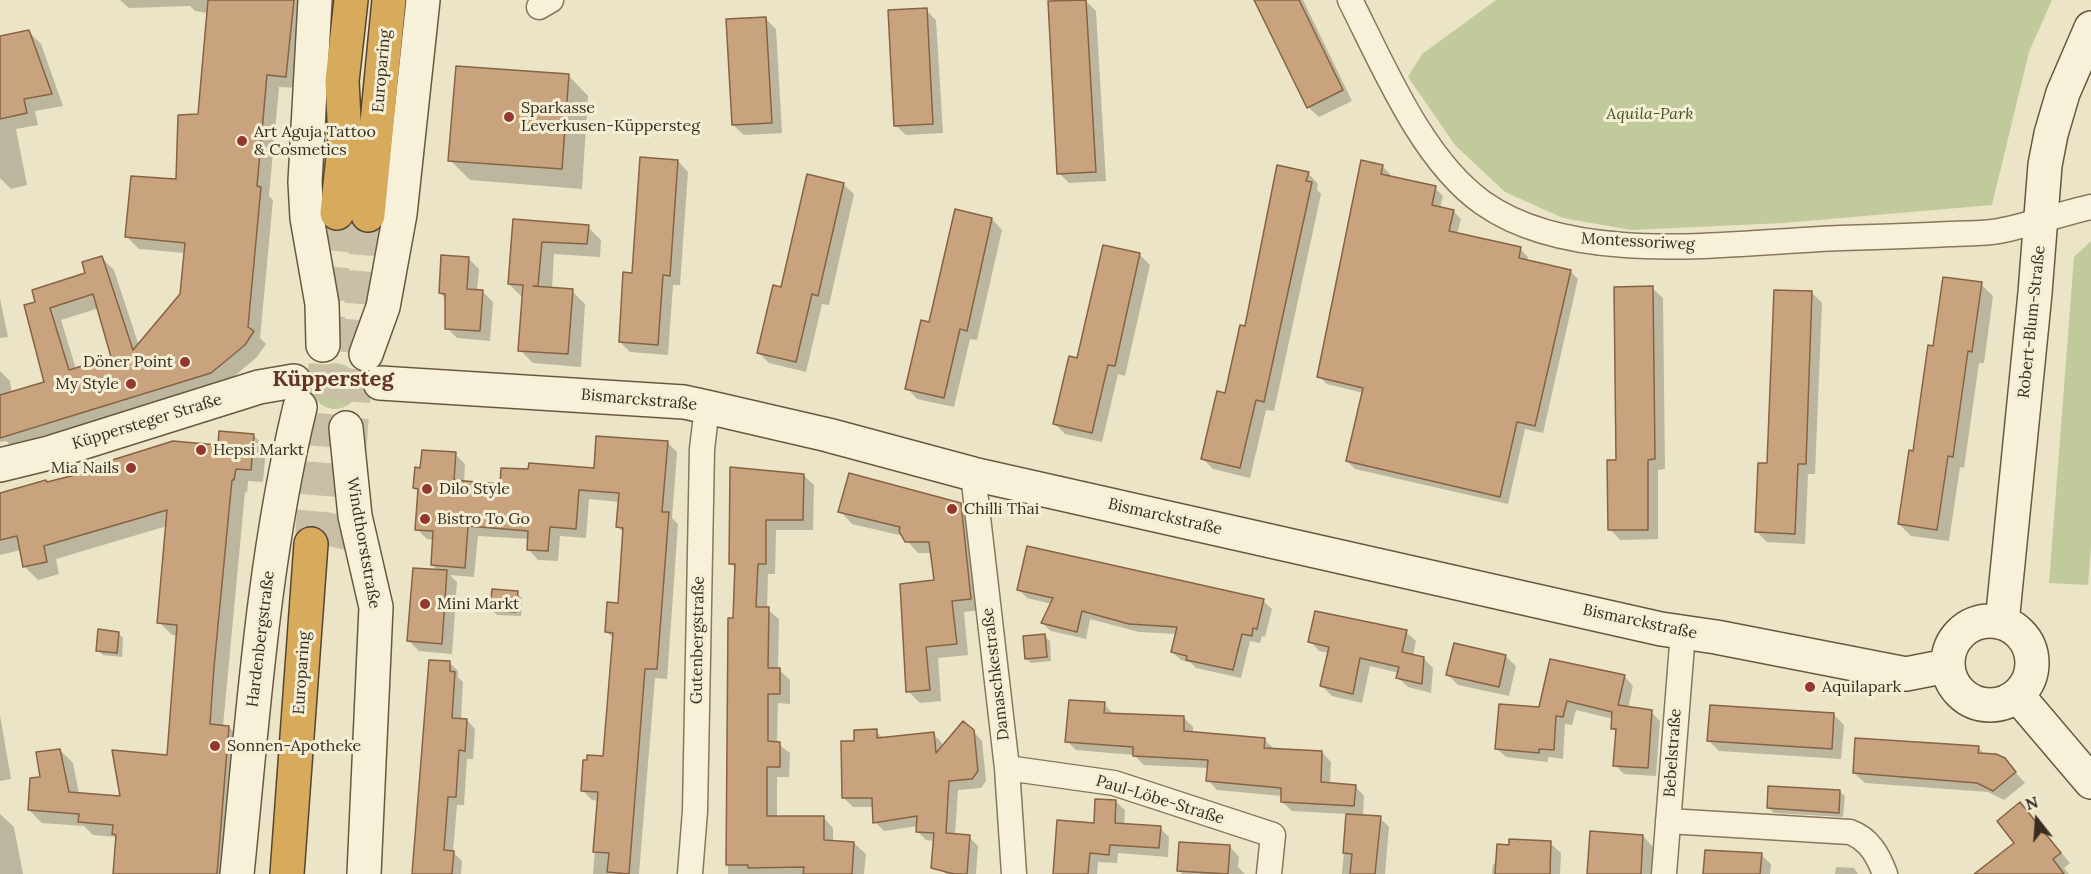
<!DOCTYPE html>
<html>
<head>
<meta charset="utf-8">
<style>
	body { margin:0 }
	#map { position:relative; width:2091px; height:874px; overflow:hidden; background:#ece4c6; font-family:Lora,serif }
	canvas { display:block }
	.north { position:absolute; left:2007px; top:790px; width:60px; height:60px; -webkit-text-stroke:4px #f4eed5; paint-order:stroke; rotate:343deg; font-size:16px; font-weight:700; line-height:24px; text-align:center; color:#382d20 }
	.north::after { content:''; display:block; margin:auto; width:21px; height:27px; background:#382d20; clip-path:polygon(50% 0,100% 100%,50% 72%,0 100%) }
</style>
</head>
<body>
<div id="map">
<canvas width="2091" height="874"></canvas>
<div class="north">N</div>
</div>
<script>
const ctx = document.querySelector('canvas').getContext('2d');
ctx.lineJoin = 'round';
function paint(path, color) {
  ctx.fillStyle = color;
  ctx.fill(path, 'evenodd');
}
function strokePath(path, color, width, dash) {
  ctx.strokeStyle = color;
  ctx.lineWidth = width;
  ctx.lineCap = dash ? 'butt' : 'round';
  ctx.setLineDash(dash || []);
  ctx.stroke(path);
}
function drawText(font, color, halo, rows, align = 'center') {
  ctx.font = font + ' Lora,serif';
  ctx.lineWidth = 6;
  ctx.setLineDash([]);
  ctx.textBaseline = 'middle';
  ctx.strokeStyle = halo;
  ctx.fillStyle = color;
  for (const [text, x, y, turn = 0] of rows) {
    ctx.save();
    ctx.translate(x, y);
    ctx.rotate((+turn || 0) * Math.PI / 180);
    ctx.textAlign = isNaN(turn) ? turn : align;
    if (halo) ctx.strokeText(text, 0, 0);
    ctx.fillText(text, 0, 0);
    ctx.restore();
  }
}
paint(new Path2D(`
	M1496,0H2052L2029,52L1992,205L1783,223L1631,230L1563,218L1505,192L1455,145L1408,77L1422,54Z
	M2091,241V547L2088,585L2049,583L2074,257Z
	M312 386a23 23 0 1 1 46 0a23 23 0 1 1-46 0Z`), '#c1ca9a');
paint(new Path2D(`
	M120,0H306L298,88L279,87L269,196L273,200L260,338L266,344L257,357L224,385L15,449L6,441L0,442V371L10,381L12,393L46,383L37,303L87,274L102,258L114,270L139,346L181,295L185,253L139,249L127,237L178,181L199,115L208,13L195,11L190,6L129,8ZM99,308L113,358L76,369L61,320Z
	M1256,0H1303L1352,101L1319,117L1308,107Z
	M1086,1L1096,11L1106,181L1069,183L1059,173Z
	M926,10L936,20L943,133L906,135L895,125Z
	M766,19L776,29L782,133L744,135L733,125Z
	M29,32L41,44L63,106L35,111L38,125L16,129L27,185L11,189L0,178V38Z
	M568,75L588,96L582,189L470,180L450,160Z
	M678,161L688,172L680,285H673L668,355L630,352L620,342Z
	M1382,166L1390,174L1389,178L1435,188L1443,196L1440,208L1453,211L1461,219L1457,234L1520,249L1528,257L1527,261L1570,271L1578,279L1543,433L1525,429L1508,504L1355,469L1347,461L1363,393L1327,384L1319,377ZM1518,252H1521L1518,265Z
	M1308,173L1318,184L1317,190L1321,194L1274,411L1266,410L1250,478L1213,469L1203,459L1246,328Z
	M843,184L854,194L829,305L822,304L806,372L769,363L759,353L782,288Z
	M956,211L992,219L1002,230L977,340L970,339L954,407L917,399L907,388L930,324Z
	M514,221L588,227L601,240L600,257L554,254L552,289L572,291L585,304L581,367L533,363L520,350L522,297L509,284Z
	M1104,247L1140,255L1150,265L1125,376L1118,374L1102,442L1065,434L1055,424L1078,360Z
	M468,258L479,269L477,291L483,292L493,302L490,341L457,338L447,328L446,299L440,293Z
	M1981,284L1993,296L1984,363H1979L1964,468L1960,467L1949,541L1911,536L1899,524L1934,348Z
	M1652,288L1663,298L1665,469L1658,470V539L1620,540L1610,529L1618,461Z
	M1812,293L1822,303L1815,474H1808L1805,544L1767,542L1757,532L1768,464Z
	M0,299L8,337L0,338Z
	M253,435L266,448L263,482L248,481L247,493L245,492L223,726L229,727L242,740L231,874H114L116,837L93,835L84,826L42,823L29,810L42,778L60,750L73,763L79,794L122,798L169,757L178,636L172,635L159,622L167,526L56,559L59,574L38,580L25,567L21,550L0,555V493L219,447Z
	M667,442L677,452L672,518L678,524L667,679L655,678L639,874H593L599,801L592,800L582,790L605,758L614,639L606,631L619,604L624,533L618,527L619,502L589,499L586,538L560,536L558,561L538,560L528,549L529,539L478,536L474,577L450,575L457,582L452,654L419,651L409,641L439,571L432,565L434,540L427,539L417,529L419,492L415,487L422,470L455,454L465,464L464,483L501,486L595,470Z
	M732,468L803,475L814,485L813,530H776L775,574H768L767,609L779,619L778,669L790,680V704L778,703L777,743L790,753L789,777H777V817H823L833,828V843L855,844L866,854L864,874H728L729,619H735L736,569L730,563Z
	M960,504L972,517L982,610L964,612L968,655L938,658L941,701L920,703L908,691L935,582L932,553H918L903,536L852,524L840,511Z
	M1018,589L1263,601L1272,609L1265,637L1262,636L1260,643L1250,641L1241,678L1196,668L1191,663L1181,660L1172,652L1176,634L1139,632L1090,619L1086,639L1051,631L1042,623L1052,604L1027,598Z
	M517,593L522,598L521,616L497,615L492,610Z
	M1406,632L1416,641L1413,656L1423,658L1433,668L1431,693L1408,687L1398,678L1399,673L1370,666L1362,703L1332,696L1322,686L1329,653L1319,651L1310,641Z
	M118,633L123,638L122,657L103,655L98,650Z
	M1045,636L1050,641L1051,661L1031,663L1026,658Z
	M1505,656L1516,666L1509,696L1458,685L1448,675Z
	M449,662L458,671V677L463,682L461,720H467L475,729L473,759H467L464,805H457L453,852L462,861L461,874H414Z
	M1624,676L1633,686L1628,708L1651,712L1660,721L1656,776L1624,774L1615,765L1617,733L1613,728V719L1576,710L1572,725L1565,724L1563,759L1548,757V762L1506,757L1496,748L1540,709Z
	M1104,704L1114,715L1184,718L1193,727V733L1264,739L1275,750L1322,752L1331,762L1330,784L1355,786L1364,796L1363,817L1380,818L1389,827L1385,874H1342L1347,814L1292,811L1282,802V796L1217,790L1208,780L1209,768L1144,765L1134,755L1076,750L1067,741Z
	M0,715L11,779L0,781Z
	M1834,715L1844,725L1841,759L1719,751L1708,740Z
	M876,731L884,739L933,734L942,743L943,747L973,731L982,741L986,781L981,788L958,790L955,835L969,837L978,846L976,874H946L941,870L943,842L926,840L917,831L918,826L884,831L875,822L874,807H853L844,798L855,742Z
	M1978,747L1985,755L2004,760L2025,783L2004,800L1988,792L1865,783L1854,773Z
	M1840,792L1845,796L1843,817L1774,813L1769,808Z
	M1115,801L1125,810L1124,825L1160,828L1169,837L1168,857L1118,853L1117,863L1098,862L1097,874H1055Z
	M2020,804L2070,863L2064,868L2069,874H1977L2016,843Z
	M0,814L14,827L23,874H0Z
	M1643,836L1653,847L1651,874H1589Z
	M1550,843L1561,853L1560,874H1492L1493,864Z
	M1230,847L1239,857L1238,867L1245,874H1182L1179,870Z
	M1761,855L1771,864L1770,874H1705Z
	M1836,867L1854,868L1858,874H1835Z`), '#0003');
const building = new Path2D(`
	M208,0H294L286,77L267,75L257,186L261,187L248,327L254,331L245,345L211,373L0,438V395L44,382L24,305L35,302L32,290L85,273L82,262L102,256L133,350L180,294L185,243L125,237L131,176L176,179L178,115L198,114ZM93,294L111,357L69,370L50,308Z
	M1086,0L1096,172L1057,174L1048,1Z
	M1254,0H1299L1343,90L1307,108Z
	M927,8L933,124L894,126L888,10Z
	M766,17L772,123L732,125L726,19Z
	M29,30L52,94L24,99L27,113L0,119V36Z
	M456,66L569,74L562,169L448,161Z
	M640,157L678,160L670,276L663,275L658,345L619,342L623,272L632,273Z
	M1361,160L1383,165L1381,174L1436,186L1432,205L1454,210L1449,231L1521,247L1519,258L1571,270L1535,426L1517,422L1500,497L1346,461L1363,388L1317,377Z
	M1277,165L1309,172L1306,181L1312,182L1264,402L1256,400L1240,468L1201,459L1217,391L1225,393L1240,325L1245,326Z
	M807,174L844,183L818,296L812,294L796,362L757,353L773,285L781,287Z
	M955,209L992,218L967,331L960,329L944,398L905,389L921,320L929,322Z
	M513,219L589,225L587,244L542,242L538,286H533L573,289L568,354L518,351L523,285L508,284Z
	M1103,245L1140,253L1115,366L1108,365L1092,433L1053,424L1069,356L1077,358Z
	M441,255L469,257L467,289L483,290L480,331L445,329V294L439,293Z
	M1943,277L1982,282L1972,352L1968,351L1953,457L1948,456L1937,530L1898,524L1909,450L1913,451L1928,345L1933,346Z
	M1653,286L1655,459L1648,460V530H1608L1607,460H1616L1614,287Z
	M1774,290L1812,291L1806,464H1798L1795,534L1755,532L1758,463H1767Z
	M219,431L254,434L251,470L236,469L234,480H232L214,667L210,724L229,726L217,874H113L116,835L112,834L113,825L78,822L79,814L28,810L30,778L40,777L36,752L60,749L69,792L120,796L112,750L167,755L177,625L157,623L167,510L44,546L47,562L23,567L17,536L0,540V493L46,480L47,482L91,471L90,467L173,441L218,445Z
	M596,436L668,441L662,512H669L657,669H645L629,874L607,872L609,853L593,852L598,792L581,791L583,760H587V755L603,756L613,633L605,632L607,602L618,603L623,528L616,527L619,493L579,490L576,529L550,527L548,551L527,550L528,531L468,526L465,568L431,565L433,531L415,530L418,489L413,488L414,477L415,467L420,468L422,450L456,452L454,480L500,484L501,468L528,469L529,463L594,468Z
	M730,467L804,474L803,520H766V564H758L756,607H769L768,668H780V694H768V741L780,742V767H767V816H824V840L854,842L852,874H803L804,867L748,868V865H726L728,618H733L735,564H729Z
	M849,473L961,503L971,599L952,601L957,644L926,647L930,690L906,692L900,584L934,580L929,542H905L899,531L900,527L838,512Z
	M1027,546L1264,599L1257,629L1253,628L1252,636L1242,634L1233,670L1186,660L1187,656L1171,652L1177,627L1129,624L1082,611L1077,632L1041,623L1053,598L1017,590Z
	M413,568L447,570L442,644L407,641Z
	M492,589L518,591L516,612L490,610Z
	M1315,611L1407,630L1402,652L1424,657L1422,684L1396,678L1399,667L1360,658L1353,694L1320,686L1329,647L1308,642Z
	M98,629L119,632L117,653L96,651Z
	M1045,634L1047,657L1025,659L1023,636Z
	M1454,643L1506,655L1499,687L1446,675Z
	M1550,659L1625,675L1618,705L1652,710L1648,768L1613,766L1616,729H1611L1612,712L1567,701L1563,717L1556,716L1554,750L1539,749V753L1495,749L1499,704L1539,707Z
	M429,660L450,661V671L455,672L452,718L467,719L465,751L459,750L456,797H448L444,850L454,851L452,874H412Z
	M1069,700L1105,702L1104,713L1184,716V731L1265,738L1264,748L1322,751L1321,782L1356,785L1354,806L1281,802V788L1206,781L1208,760L1133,756V747L1065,742Z
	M1710,705L1834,713L1832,749L1707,741Z
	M963,721L974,730L978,771L972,779L949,781L946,833L970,835L967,874H954L931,868L934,833L916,832L917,816L873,823L872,798H842L841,741H854V730L877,729V738L934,732L936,753Z
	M1855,738L1979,746L1978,753L1996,754L2005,758L2016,772L1993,791L1977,783L1853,773Z
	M1768,786L1840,790L1839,813L1767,808Z
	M1095,799L1116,800L1115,823L1161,826L1159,848L1110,845L1109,855L1090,853L1088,874H1053L1057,820L1094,823Z
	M2020,802L2061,853L2053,859L2064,874H1974L2014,843L1997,821Z
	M1346,814L1381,816L1375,874H1350L1352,854L1343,853Z
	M1590,831L1643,835L1641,874H1587Z
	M1509,839L1551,841L1550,874H1495L1497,844L1509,845Z
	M1179,842L1230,845L1228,874L1177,871Z
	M1705,850L1762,853L1760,874H1703Z`);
paint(building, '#c9a37e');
strokePath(building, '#856343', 1.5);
strokePath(new Path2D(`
	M311,544L337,213
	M333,547L347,486L368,215`), '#c8bfa5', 33, [33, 16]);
const street = new Path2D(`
	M1350,0C1383,65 1422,160 1483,203C1575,268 1734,242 1841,238C1877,237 1913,236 1950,234C1966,233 1983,234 1999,231C2030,225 2060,214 2091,207
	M539,7L551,0
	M973,474L1007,768L1014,874
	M1007,768L1114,783L1273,835L1269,874
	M1668,821L1850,832C1869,839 1878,855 1885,874
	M690,874L695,811L702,449L707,407
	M1664,874L1683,632`);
const secondary = new Path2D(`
	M315,0L305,182L307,218L322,304L323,345
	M366,354L383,307L400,214L423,0
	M380,383L684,402L707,407L828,435L973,474L1661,629L1716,637L1906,674L1947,666
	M346,428L355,516L376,607L364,874
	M0,465L49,453L259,387L294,381
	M1948 663a42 42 0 1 1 84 0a42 42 0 1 1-84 0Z
	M2002,623L2035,293L2045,165L2051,134L2063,93L2091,28
	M2017,695L2091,782
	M237,874C253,717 263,560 300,407`);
const highway = new Path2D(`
	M337,213L345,138L342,81L351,0
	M368,215L389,0
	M287,874L311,544`);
strokePath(street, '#87775d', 27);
strokePath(secondary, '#695840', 36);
strokePath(highway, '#554530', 36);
strokePath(street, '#f7f1d9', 24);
strokePath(secondary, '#f7f1d9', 33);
strokePath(highway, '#d7ab5b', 33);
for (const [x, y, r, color] of [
	[509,117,6,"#93372f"],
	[242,141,6,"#93372f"],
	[185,362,6,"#93372f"],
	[131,384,6,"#93372f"],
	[201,450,6,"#93372f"],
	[131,468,6,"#93372f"],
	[427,489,6,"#93372f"],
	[952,509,6,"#93372f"],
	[425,519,6,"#93372f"],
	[425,604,6,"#93372f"],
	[1810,687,6,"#93372f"],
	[215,746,6,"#93372f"]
]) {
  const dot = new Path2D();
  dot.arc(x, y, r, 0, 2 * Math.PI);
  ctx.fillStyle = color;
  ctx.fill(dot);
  strokePath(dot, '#f4eed5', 2);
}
drawText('16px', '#382d20', '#f4eed5', [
	["Europaring",382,71,-85],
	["Montessoriweg",1638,242,3],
	["Robert-Blum-Straße",2032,322,-84],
	["Bismarckstraße",639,400,5],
	["Küppersteger Straße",147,422,-17],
	["Bismarckstraße",1165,517,13],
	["Windthorststraße",363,543,80],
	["Bismarckstraße",1640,622,12],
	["Hardenbergstraße",261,639,-83],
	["Gutenbergstraße",698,640,-89],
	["Europaring",302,673,-86],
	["Damaschkestraße",996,674,-97],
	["Bebelstraße",1673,753,-86],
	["Paul-Löbe-Straße",1160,800,17]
]);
drawText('16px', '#382d20', '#f4eed5', [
	["Sparkasse",521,108],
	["Leverkusen-Küppersteg",521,126],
	["Art Aguja Tattoo",254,132],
	["& Cosmetics",254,150],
	["Döner Point",173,362,"right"],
	["My Style",119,384,"right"],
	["Hepsi Markt",213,450],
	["Mia Nails",119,468,"right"],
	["Dilo Style",439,489],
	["Chilli Thai",964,509],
	["Bistro To Go",437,519],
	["Mini Markt",437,604],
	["Aquilapark",1822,687],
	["Sonnen-Apotheke",227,746]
], 'left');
drawText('italic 16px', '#455327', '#f4eed5', [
	["Aquila-Park",1650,114]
]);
drawText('bold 22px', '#633421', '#f4eed5', [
	["Küppersteg",333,380]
]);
</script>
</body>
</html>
